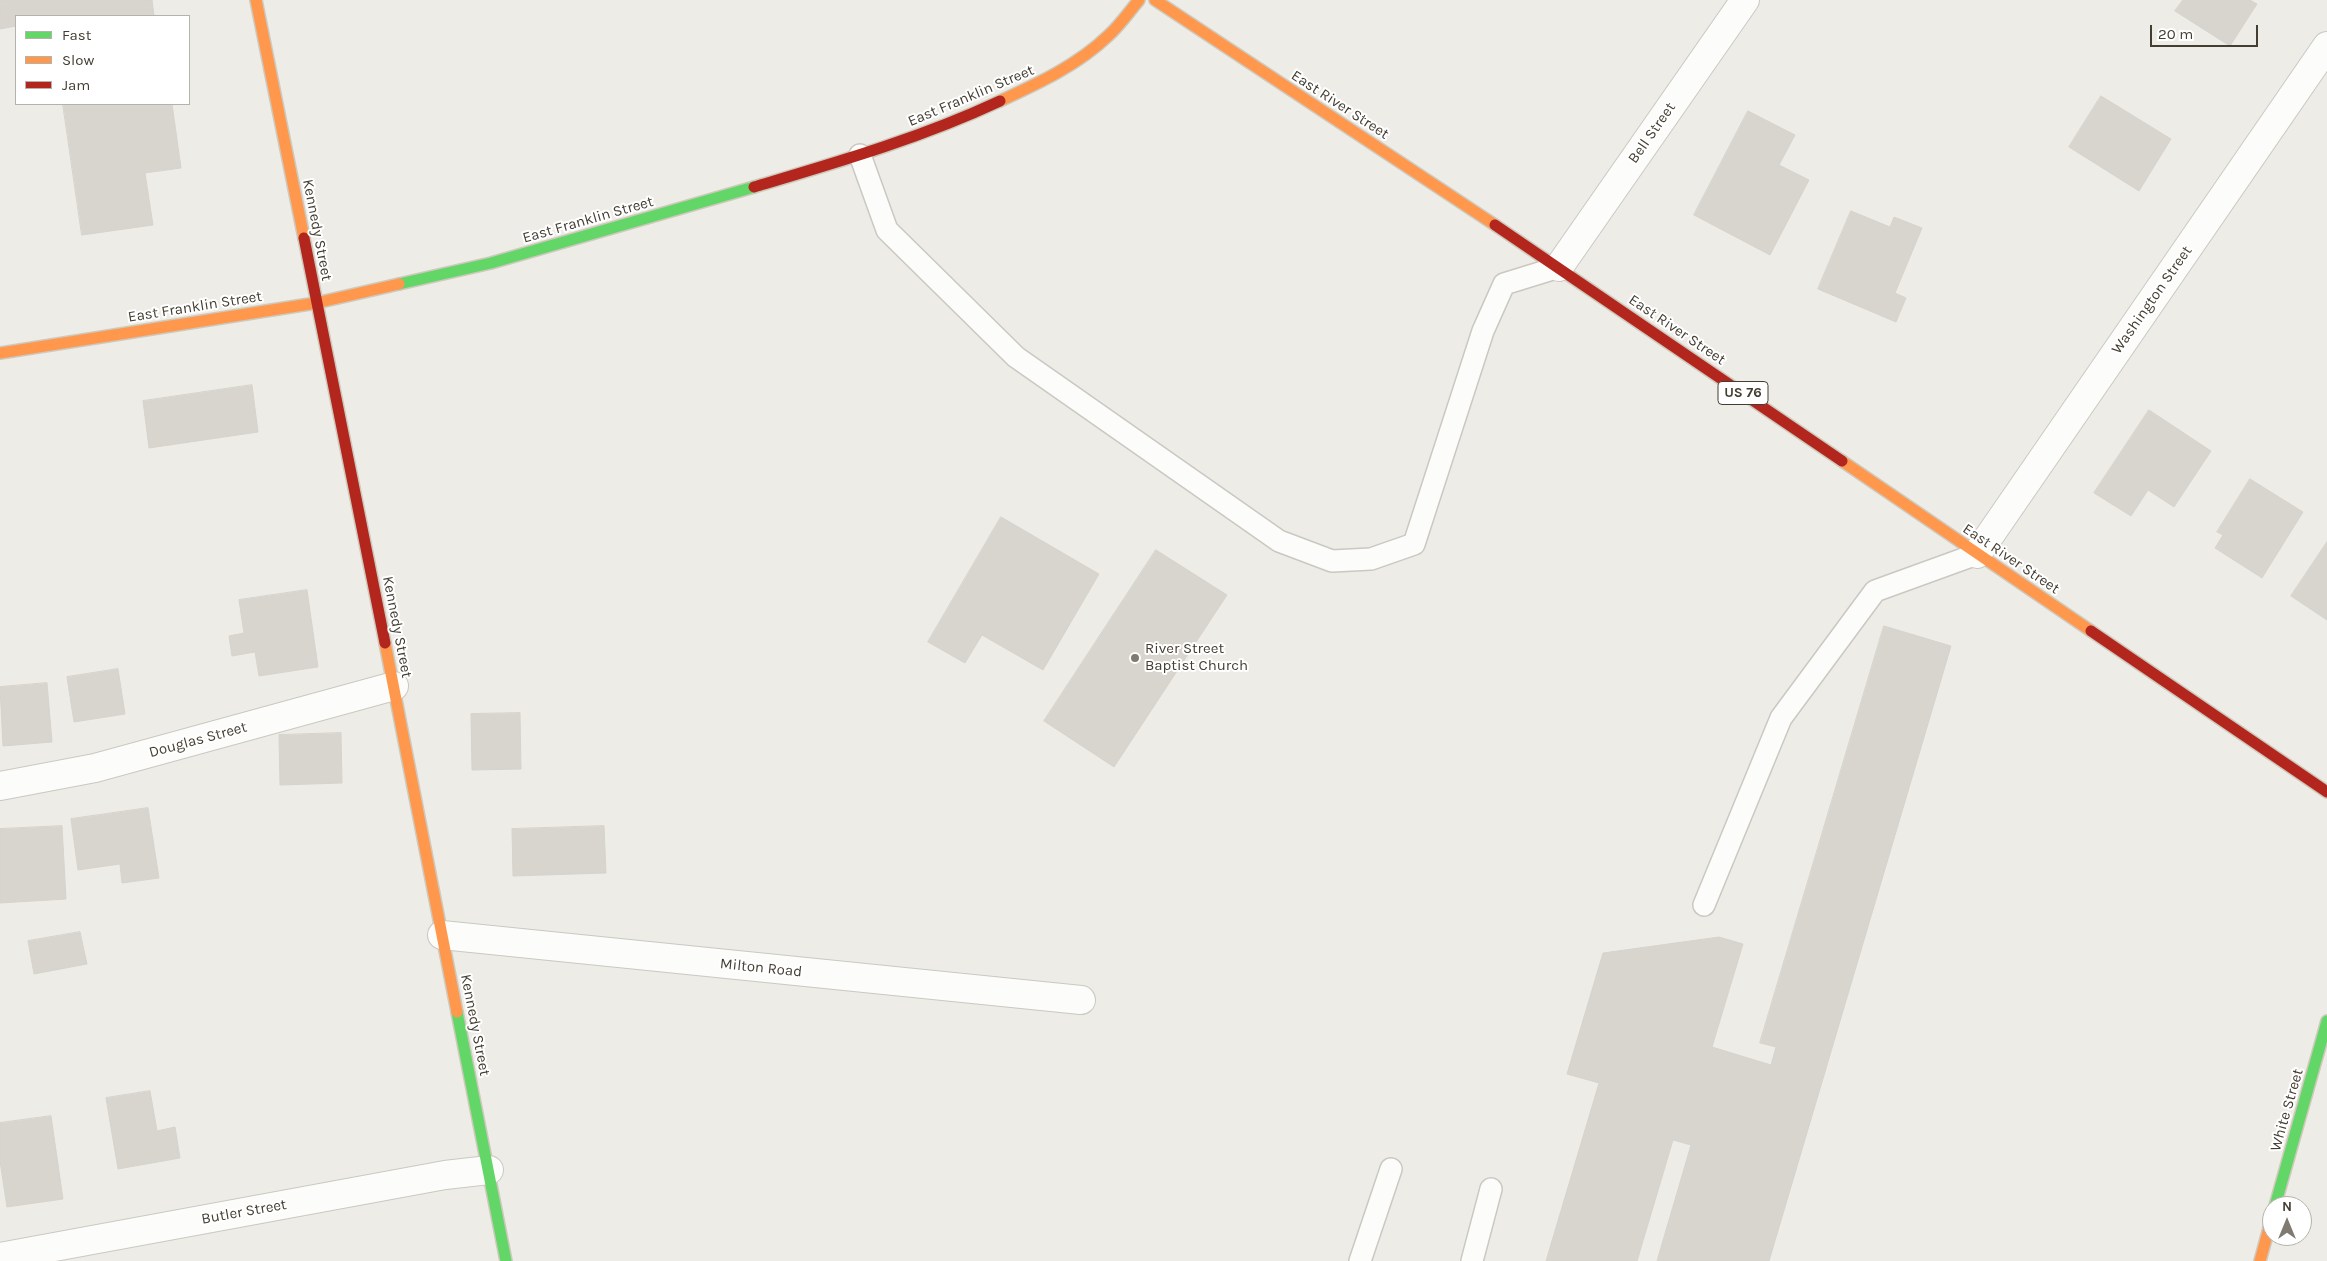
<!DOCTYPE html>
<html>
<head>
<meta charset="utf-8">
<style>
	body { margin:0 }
	#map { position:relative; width:2327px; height:1261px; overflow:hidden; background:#eeece6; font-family:Karla,sans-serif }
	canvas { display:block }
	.legend { position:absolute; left:15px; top:15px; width:175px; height:90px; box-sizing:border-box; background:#fff; border:1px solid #b4b2ad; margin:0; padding:6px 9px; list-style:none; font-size:15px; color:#443e32 }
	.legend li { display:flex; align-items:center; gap:10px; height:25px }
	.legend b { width:25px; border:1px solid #b4b2ad }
	.north { position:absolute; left:2262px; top:1196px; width:50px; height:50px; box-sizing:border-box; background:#fff; border:1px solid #b4b2ad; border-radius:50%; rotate:0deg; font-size:14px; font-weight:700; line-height:20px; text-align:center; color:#443e32 }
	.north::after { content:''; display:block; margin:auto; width:18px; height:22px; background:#807b71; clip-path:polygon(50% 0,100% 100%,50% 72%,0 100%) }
	.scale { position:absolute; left:2150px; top:25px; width:108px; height:22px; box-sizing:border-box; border:2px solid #443e32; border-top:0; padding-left:6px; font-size:15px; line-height:18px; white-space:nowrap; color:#443e32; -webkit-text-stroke:4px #fff; paint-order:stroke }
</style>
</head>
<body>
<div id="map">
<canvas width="2327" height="1261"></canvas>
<ul class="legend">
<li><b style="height:6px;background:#63d668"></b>Fast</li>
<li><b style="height:6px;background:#ff974d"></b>Slow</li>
<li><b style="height:6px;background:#b3261e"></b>Jam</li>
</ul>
<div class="north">N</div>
<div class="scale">20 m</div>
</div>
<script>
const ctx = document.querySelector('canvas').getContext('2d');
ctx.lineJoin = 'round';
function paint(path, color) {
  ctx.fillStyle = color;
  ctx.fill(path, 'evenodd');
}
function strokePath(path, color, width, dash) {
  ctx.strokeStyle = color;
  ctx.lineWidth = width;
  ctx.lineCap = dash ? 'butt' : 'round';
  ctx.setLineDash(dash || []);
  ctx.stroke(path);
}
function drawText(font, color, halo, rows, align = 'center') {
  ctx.font = font + ' Karla,sans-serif';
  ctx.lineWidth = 4;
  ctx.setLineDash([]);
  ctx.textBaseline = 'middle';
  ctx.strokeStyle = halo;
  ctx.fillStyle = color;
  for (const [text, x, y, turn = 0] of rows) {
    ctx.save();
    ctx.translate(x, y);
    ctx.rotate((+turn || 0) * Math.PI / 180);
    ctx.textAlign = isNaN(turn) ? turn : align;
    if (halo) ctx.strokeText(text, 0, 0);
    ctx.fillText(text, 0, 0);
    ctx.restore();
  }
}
const building = new Path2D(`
	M0,0H152L154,16H16V26L0,29Z
	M2183,0H2250L2257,4L2230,46L2175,11Z
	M2101,96L2171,139L2139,191L2069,147Z
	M63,104H172L181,168L145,173L153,225L82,235Z
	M1748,111L1795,135L1779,165L1809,180L1770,255L1694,215Z
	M1851,211L1890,227L1894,217L1922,228L1895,293L1906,298L1896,322L1818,289Z
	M252,385L258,432L149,448L143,401Z
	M2149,410L2211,451L2174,507L2148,490L2131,516L2094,493Z
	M2250,479L2303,512L2262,578L2215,548L2223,535L2217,532Z
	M1001,517L1099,574L1043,670L982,635L965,663L928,642Z
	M2327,542V620L2291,596Z
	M1156,550L1227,595L1114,767L1044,721Z
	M307,590L318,667L259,676L255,652L232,656L229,636L244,633L239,600Z
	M1884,626L1951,646L1769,1261H1657L1691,1145L1673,1140L1637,1261H1546L1599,1083L1567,1074L1603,953L1719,937L1743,944L1712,1047L1771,1065L1776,1047L1760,1043Z
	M118,669L125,714L74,722L67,677Z
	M47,683L52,742L3,746L0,687Z
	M520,713L521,769L472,770L471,714Z
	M341,733L342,783L280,785L279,735Z
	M148,808L159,878L122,883L120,864L78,870L71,819Z
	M62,826L66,899L0,903V829Z
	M604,826L606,873L513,876L512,829Z
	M80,932L87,964L34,974L28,941Z
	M150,1091L157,1131L175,1127L180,1158L118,1169L106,1098Z
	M51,1116L63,1199L7,1207L0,1161V1123Z`);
paint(building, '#d8d5ce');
strokePath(building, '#d6d3cc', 1);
const lane = new Path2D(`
	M860,155L887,230L1016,357L1279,541L1332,561L1371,559L1414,544L1483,331L1504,284L1559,267
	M1704,905L1781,718L1875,591L1977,554
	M1360,1261L1391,1169
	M1472,1261L1491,1189`);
const street = new Path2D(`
	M1559,267L1745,0
	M1977,554L2327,46
	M0,786L95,768L394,686
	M442,935L1081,1000
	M0,1257L445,1175L489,1170`);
const fast = new Path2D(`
	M399,284L491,263L754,187
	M457,1012L506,1261
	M2275,1206L2327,1021`);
const slow = new Path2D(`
	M256,0L304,238
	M1155,0L1495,225
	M1000,101C1039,83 1078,65 1109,35C1120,25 1129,12 1139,0
	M0,353L316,303L399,284
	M1842,461L2091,631
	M385,643L457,1012
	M2260,1261L2272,1217`);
const jam = new Path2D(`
	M754,187C838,162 921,138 1000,101
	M1495,225L1842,461
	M304,238L385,643
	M2091,631L2327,792`);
strokePath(lane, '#cbc8c2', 24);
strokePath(street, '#cbc8c2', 30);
strokePath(fast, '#cec9bc', 14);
strokePath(slow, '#cec9bc', 14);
strokePath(jam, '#cec9bc', 14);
strokePath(lane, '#fcfcfb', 21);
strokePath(street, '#fcfcfb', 28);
strokePath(fast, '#63d668', 11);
strokePath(slow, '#ff974d', 11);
strokePath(jam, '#b3261e', 11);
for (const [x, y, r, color] of [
	[1135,658,5,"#807b71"]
]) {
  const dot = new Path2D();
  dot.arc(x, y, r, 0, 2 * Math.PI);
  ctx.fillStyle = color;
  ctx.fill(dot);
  strokePath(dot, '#fff', 2);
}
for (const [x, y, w] of [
	[1743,393,50]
]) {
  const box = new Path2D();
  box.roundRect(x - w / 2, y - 11.5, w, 23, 4);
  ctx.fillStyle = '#fff';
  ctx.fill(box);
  strokePath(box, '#443e32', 1);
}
drawText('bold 14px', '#443e32', null, [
	["US 76",1743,393]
]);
drawText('15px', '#443e32', '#fff', [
	["East Franklin Street",971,96,-23],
	["East River Street",1340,105,33],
	["Bell Street",1652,133,-55],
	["East Franklin Street",588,220,-16],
	["Kennedy Street",317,230,79],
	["Washington Street",2152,300,-55],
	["East Franklin Street",195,307,-9],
	["East River Street",1677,330,34],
	["East River Street",2011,559,34],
	["Kennedy Street",397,627,79],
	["Douglas Street",198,740,-15],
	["Milton Road",761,968,6],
	["Kennedy Street",475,1025,79],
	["White Street",2287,1110,-74],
	["Butler Street",244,1212,-10]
]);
drawText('15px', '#443e32', '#fff', [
	["River Street",1145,649],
	["Baptist Church",1145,666]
], 'left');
</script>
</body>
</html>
